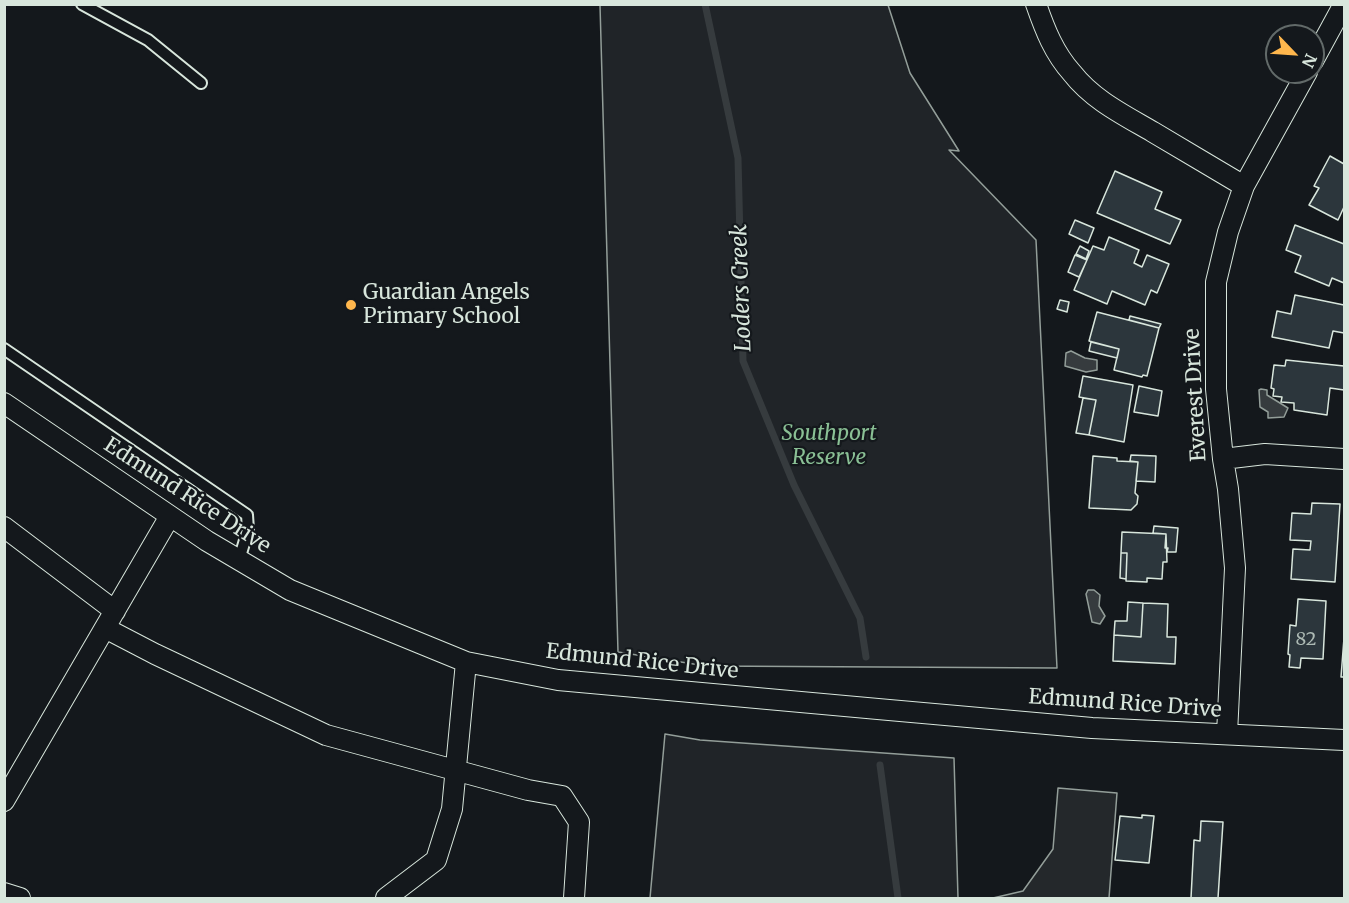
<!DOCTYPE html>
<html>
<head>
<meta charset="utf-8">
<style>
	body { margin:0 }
	#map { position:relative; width:1349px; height:903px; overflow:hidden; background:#14181c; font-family:Merriweather,serif }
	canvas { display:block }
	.frame { position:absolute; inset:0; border:6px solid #d8e6dc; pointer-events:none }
	.north { position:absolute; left:1265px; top:24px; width:60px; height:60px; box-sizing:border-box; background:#14181c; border:2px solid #626a69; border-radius:50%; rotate:115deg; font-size:16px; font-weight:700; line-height:24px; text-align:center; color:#d8e6dc }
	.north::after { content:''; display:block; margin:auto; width:21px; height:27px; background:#ffb74d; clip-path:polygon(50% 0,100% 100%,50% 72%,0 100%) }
</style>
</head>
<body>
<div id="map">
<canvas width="1349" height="903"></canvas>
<div class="frame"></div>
<div class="north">N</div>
</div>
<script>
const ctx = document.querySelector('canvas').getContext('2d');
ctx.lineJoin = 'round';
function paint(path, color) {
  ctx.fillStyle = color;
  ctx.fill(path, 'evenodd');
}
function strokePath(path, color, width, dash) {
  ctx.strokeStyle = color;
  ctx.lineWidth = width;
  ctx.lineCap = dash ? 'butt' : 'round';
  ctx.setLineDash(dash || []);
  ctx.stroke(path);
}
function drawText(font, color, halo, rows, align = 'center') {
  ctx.font = font + ' Merriweather,serif';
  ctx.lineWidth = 4.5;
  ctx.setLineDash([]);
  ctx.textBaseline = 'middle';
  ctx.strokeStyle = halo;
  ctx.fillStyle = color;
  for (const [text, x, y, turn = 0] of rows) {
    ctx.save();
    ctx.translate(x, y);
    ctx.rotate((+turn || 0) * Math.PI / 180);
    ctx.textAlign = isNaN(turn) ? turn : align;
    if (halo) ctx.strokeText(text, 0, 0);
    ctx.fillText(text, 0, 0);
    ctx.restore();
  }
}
const green = new Path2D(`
	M600,5H888L910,73L959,151L949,150L1036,240L1057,668L706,666L618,652Z
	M665,734L700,740L954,758L958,898H650Z`);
paint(green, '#202428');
strokePath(green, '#939e99', 1.5);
const parking = new Path2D(`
	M1058,788L1117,793L1109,898H993L1023,891L1053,849Z`);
paint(parking, '#24282b');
strokePath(parking, '#939e99', 1.5);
const water = new Path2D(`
	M1071,351L1085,358L1097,360V370L1086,372L1065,366L1066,353Z
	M1261,389L1267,390V395L1288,408L1284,417L1268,418V412L1260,407L1259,390Z
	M1088,590H1094L1100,595L1099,606L1105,616L1100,624L1092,622L1086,594Z`);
paint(water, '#363b3e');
strokePath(water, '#939e99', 1.5);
strokePath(new Path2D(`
	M705,4L738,158L743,361L794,485L860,618L866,657
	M880,765L898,898`), '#363b3e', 7);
const building = new Path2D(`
	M1330,156L1344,164V207L1338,220L1309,205L1319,188L1314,186Z
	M1115,171L1162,192L1155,209L1181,220L1170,244L1097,213Z
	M1075,220L1094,228L1088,243L1069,234Z
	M1295,225L1344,244V283L1332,278L1329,286L1295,272L1301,256L1286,250Z
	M1109,237L1139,250L1134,263L1142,267L1147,255L1169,264L1157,293L1151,290L1145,305L1112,291L1107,304L1074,290L1093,246L1104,250Z
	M1080,246L1089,251L1086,259L1076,254Z
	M1075,255L1087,260L1079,277L1068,272Z
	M1295,295L1344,305V333L1333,331L1329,348L1272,337L1277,311L1291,314Z
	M1060,300L1069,302L1067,312L1057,309Z
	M1097,312L1159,328L1147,376L1143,375L1142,377L1114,370L1119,349L1089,341Z
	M1130,316L1161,324L1159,328L1129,320Z
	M1091,342L1119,349L1117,358L1089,351Z
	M1286,360L1344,366V390L1330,388L1327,415L1294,410V403L1281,402L1282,397L1273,396L1274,389L1271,388L1274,365L1285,366Z
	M1083,376L1133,385L1124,442L1089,435L1096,400L1079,397Z
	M1139,386L1162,391L1158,416L1134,412Z
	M1083,398L1096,400L1089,435L1076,433Z
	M1131,455L1156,456L1155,482L1136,481L1138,462L1130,461Z
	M1093,456L1117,458V461L1138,462L1135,493L1138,496L1137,504L1131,510L1089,508Z
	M1312,503L1340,504L1335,582L1291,579L1293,549L1310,550L1311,541L1290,540L1292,513L1311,514Z
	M1154,526L1178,528L1176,552H1167L1168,548H1165L1166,534L1153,533Z
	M1122,532L1166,534L1167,562H1163L1162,579L1147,578V582L1126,581L1127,553H1121Z
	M1121,553H1127L1126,579L1120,578Z
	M1298,599L1326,601L1323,659L1301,658L1300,668L1289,667L1290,655L1288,654L1290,625L1296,626Z
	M1128,602L1143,603L1141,637L1114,635L1115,621H1127Z
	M1143,603L1168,604L1167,637H1176L1175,664L1113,661L1114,635L1141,637Z
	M1344,638V677H1341Z
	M1142,815L1154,816L1149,863L1115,860L1120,816L1142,818Z
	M1201,821L1223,822L1218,898H1191L1194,840L1200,841Z`);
paint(building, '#2c363c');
strokePath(building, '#d8e6dc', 1.5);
const service = new Path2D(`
	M82,4L148,40L201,83
	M4,349L247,515L248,530L239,560`);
const minor = new Path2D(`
	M1036,4C1045,30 1054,53 1072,73C1093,100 1124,115 1153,132C1183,150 1214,168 1244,186
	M1313,61L1344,4
	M4,403L207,541L290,590L466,662L558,680L889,710L1092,728L1344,740
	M1223,459L1265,454L1344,459
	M4,527L115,611
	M105,628L155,654L326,735L528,790L562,796L579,822L574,898
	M1227,734L1235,568L1228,489L1223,459L1216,389V282L1228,232L1244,186L1307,72
	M4,801L170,516
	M4,893L20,898
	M386,898L436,860L452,809L466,662`);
strokePath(service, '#d8e6dc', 14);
strokePath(minor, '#d8e6dc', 22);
strokePath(service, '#14181c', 10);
strokePath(minor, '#14181c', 20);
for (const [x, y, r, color] of [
	[351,305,6,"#ffb74d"]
]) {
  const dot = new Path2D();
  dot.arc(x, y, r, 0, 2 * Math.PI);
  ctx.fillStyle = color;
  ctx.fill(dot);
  strokePath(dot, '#14181c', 2);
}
drawText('18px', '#adbab4', null, [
	["82",1306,640]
]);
drawText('21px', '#d8e6dc', '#14181c', [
	["Guardian Angels",363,293],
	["Primary School",363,317]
], 'left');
drawText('21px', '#d8e6dc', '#14181c', [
	["Everest Drive",1196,395,-93],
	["Edmund Rice Drive",187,496,33],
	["Edmund Rice Drive",642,662,6],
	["Edmund Rice Drive",1125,704,4]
]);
drawText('italic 21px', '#8ac095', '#14181c', [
	["Southport",829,434],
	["Reserve",829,458]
]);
drawText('italic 22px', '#d8e6dc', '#14181c', [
	["Loders Creek",742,288,-92]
]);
</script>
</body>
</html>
